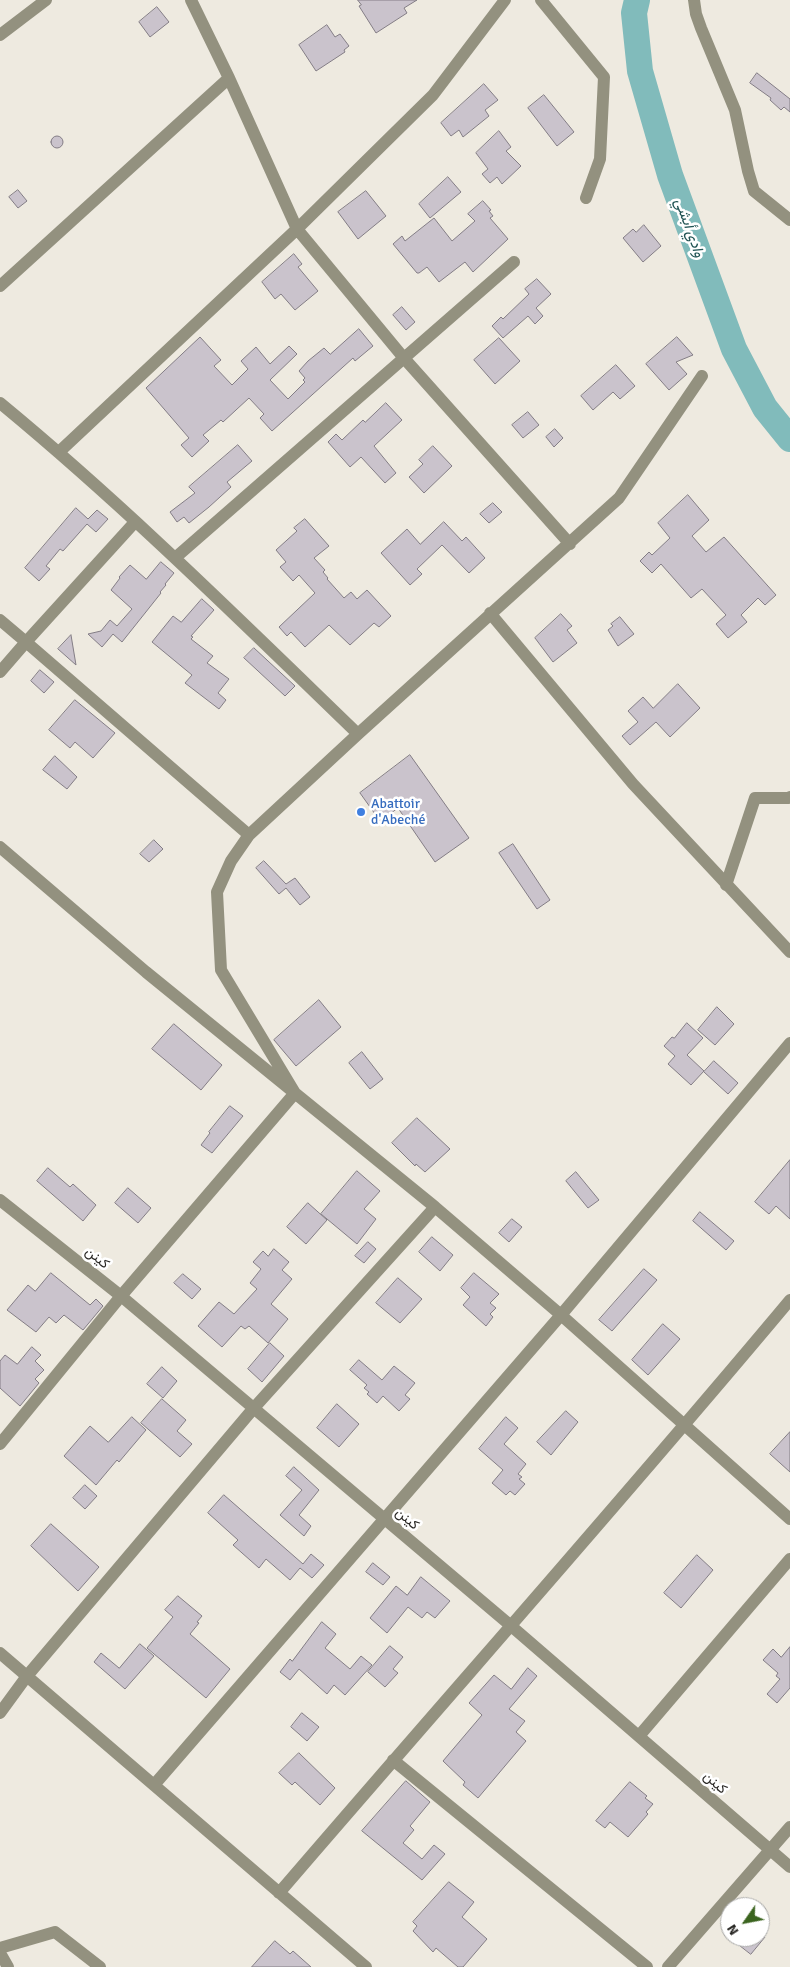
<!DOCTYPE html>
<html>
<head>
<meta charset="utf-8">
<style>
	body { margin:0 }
	#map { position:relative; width:790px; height:1967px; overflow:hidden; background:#eeeae0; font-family:Signika,sans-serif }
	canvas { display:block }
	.north { position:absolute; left:720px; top:1897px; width:50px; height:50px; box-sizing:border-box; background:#fff; border:1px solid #a9a9a7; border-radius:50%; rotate:237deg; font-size:14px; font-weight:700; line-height:20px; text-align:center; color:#292724 }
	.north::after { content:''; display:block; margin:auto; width:18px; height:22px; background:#3b641f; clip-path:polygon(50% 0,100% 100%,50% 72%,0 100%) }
</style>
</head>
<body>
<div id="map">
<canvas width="790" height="1967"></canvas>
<div class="north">N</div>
</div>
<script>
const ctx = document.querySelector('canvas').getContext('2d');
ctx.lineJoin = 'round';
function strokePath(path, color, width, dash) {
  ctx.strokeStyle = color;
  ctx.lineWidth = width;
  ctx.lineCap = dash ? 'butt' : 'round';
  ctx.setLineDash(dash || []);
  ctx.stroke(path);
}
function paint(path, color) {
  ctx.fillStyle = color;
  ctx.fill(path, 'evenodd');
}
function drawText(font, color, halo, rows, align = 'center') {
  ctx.font = font + ' Signika,Vazirmatn,sans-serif';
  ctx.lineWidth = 5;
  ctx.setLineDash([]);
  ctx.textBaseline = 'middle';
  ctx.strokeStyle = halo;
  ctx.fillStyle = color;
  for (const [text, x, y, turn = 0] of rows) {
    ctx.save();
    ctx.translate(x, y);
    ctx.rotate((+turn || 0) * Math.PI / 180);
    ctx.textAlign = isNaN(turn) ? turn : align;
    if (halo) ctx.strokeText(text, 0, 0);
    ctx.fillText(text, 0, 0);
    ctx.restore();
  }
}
strokePath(new Path2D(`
	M637,0L634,13L640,71L670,175L734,349L765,408L790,439`), '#81bbbb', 26);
const building = new Path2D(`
	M358,0H417L404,8L407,13L376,33L359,6L361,5Z
	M157,7L169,22L150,37L139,22Z
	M327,25L335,37L340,34L349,46L344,50L345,52L316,71L299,45Z
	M757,73L790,99V112L784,107L781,110L770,100L771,98L750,83Z
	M484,84L498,100L485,110L489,116L463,137L459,130L451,136L441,123Z
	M544,95L574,132L557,146L528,108Z
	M499,131L511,147L506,151L521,166L502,184L497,177L490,183L482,174L488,169L476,153Z
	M51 142a6 6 0 1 1 12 0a6 6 0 1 1-12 0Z
	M448,177L461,192L430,218L419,204Z
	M18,190L27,201L18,208L9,197Z
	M366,191L386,216L358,239L338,212Z
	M483,201L491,210L489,211L493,216L490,218L508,239L473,272L465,262L439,282L427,267L419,273H417L393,244L402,236L405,241L434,218L452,241L475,221L468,214Z
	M644,225L661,246L643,262L623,238L633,229L636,232Z
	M294,254L302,264L298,267L318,291L295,310L281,294L275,299L262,282Z
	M537,279L551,294L536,308L543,316L535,324L528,316L503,338L492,326L501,317L503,319L529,294L525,289Z
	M402,307L415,322L406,330L393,315Z
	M359,329L373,346L355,361L353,358L272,431L260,418L264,414L249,398L223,422L221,420L203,435L209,441L192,457L181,445L189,438L146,388L200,337L221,360L214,366L232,385L248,369L241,361L256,347L270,364L289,346L297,354L270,380L288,399L305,382L303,380L305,378L299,371L308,361L324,348L330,354Z
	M677,337L693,355L676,362L687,374L669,390L646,364Z
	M499,338L520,361L495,384L474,360Z
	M616,365L635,386L620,399L613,392L593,410L581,396Z
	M386,403L402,420L374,446L396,473L385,483L361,457L350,467L328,442L336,434L342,440L363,420L365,422Z
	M528,412L539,425L523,438L512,425Z
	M555,429L563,438L554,447L546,437Z
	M238,445L252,461L227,482L231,487L209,507L189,523L184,517L177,522L170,512L195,493L189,487Z
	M433,446L452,466L424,493L409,477L423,464L419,460Z
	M688,495L709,520L692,536L706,552L724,537L776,595L765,605L758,598L741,615L747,622L728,638L716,624L726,615L702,589L691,598L661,564L652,573L640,561L649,552L652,555L670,538L658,523Z
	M493,503L502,512L489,523L480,514Z
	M76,508L88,519L97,510L108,519L96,532L87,524L63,551L60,549L46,566L50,569L39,581L25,568Z
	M305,519L329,546L314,558L325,570L323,572L328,578L327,579L344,598L351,592L357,599L367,590L391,616L379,627L374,623L350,645L329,625L305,647L291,632L287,636L279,627L315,593L299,575L293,581L280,567L286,562L276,550L297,531L294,528Z
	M444,522L462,541L466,537L485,558L469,573L442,545L417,569L422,574L410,585L381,553L407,529L420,544Z
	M161,562L174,573L165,584L166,585L160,592L161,593L122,642L113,634L102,647L88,634L101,631L110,620L117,626L132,609L111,590L120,578L119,577L130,565L146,579Z
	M202,599L214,610L191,636L193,637L191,639L213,656L207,663L229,679L218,693L226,700L219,709L185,683L192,675L152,642L173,616L181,622Z
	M561,614L572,626L567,630L577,643L553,662L535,638Z
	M620,617L634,634L618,646L608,630L613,626L611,624Z
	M71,635L76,665L58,649Z
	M254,648L295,686L285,696L244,658Z
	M40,670L54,682L44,693L31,681Z
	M678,684L700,708L670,737L656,722L630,745L622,736L638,722L628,711L643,697L653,708Z
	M75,700L115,733L93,758L75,742L70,748L49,730Z
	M410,755L469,838L435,862L398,808L380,821L360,793Z
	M55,756L77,777L67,789L43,770Z
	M154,840L163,849L149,862L140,854Z
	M513,844L550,900L537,909L499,853Z
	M264,861L286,884L295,878L310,897L300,905L286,888L279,894L256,868Z
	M319,1000L341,1027L296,1066L274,1040Z
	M717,1007L734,1024L715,1045L698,1030Z
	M687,1023L703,1038L687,1055L704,1071L691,1085L668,1064L675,1056L664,1046L672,1037L674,1038Z
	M174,1024L222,1065L201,1090L152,1049Z
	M362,1052L383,1079L370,1089L349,1063Z
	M714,1061L738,1083L728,1094L704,1072Z
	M230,1106L243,1116L212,1153L201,1145L210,1133L209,1132Z
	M417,1118L450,1149L425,1172L416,1164L415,1166L392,1143Z
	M790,1160V1219L776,1206L769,1214L755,1202Z
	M48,1168L70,1187L73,1184L96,1205L83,1221L37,1181Z
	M357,1171L380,1191L364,1209L376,1219L357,1244L321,1214Z
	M576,1172L599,1200L588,1208L566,1181Z
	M128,1188L151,1208L138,1223L115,1203Z
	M308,1203L327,1220L306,1244L287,1227Z
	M700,1212L734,1241L726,1250L693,1221Z
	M512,1219L522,1227L509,1242L499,1233Z
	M432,1237L453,1255L440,1271L419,1252Z
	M368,1242L376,1249L364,1263L355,1256Z
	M274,1249L289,1262L282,1270L292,1279L271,1304L288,1319L268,1343L249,1326L245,1329L241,1326L222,1347L198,1326L219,1302L234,1314L257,1289L250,1283L261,1269L253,1262L263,1251L268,1256Z
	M644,1269L657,1280L612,1331L599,1320Z
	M51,1273L90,1305L96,1299L103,1306L83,1330L64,1315L56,1323L49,1317L36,1332L7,1310L28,1285L35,1291Z
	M474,1273L499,1294L490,1303L496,1308L490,1314L493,1317L486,1326L463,1305L470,1297L461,1288Z
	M183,1274L201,1289L192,1299L174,1283Z
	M398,1278L422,1299L400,1323L376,1303Z
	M663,1324L680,1339L648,1375L632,1360Z
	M270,1343L284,1356L262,1382L248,1369Z
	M32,1347L41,1355L35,1361L44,1370L35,1379L39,1383L20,1406L0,1388V1361L5,1355L17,1364Z
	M359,1360L382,1380L394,1366L415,1383L405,1395L410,1399L399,1411L383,1396L377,1403L367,1394L369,1392L364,1388L367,1385L350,1370Z
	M162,1367L177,1381L163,1398L147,1384Z
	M162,1399L186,1420L177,1431L192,1444L180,1457L141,1423Z
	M337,1404L359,1424L339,1447L317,1428Z
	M566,1411L578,1422L551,1455L537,1442Z
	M132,1417L146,1430L119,1462L117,1460L96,1485L64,1456L90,1426L108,1442Z
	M506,1417L518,1428L504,1444L526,1464L518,1474L522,1477L519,1479L525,1484L515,1495L510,1491L506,1495L492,1483L503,1470L479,1449Z
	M790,1432V1472L770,1454Z
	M294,1467L319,1490L299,1515L311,1526L304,1536L280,1515L302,1490L286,1476Z
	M85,1485L97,1496L85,1509L73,1498Z
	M224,1495L303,1564L311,1554L324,1565L312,1578L300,1568L290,1580L266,1559L259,1568L233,1545L238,1540L208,1513Z
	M51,1524L99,1567L78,1591L31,1546Z
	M697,1555L713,1570L681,1608L664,1593Z
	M373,1563L390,1577L383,1585L366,1572Z
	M421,1577L450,1601L435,1618L427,1612L422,1618L408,1607L387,1633L370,1618L396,1586L407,1595Z
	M178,1596L202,1616L197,1622L199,1623L190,1634L230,1669L206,1698L147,1648L173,1617L165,1610Z
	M322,1622L336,1634L325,1648L350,1669L361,1656L372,1665L345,1695L334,1685L327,1694L299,1669L290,1680L280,1672L290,1659L292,1661Z
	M140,1644L154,1656L125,1689L94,1662L101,1653L119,1668Z
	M390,1646L403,1657L393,1669L398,1673L385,1687L368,1672Z
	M790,1647V1688L777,1703L767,1694L780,1679L776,1676L778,1673L763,1660L773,1649L781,1657Z
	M528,1668L537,1676L509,1709L525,1721L516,1732L526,1741L478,1798L463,1785L465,1782L443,1761L482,1715L469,1703L494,1675L511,1689Z
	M302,1713L319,1727L307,1741L291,1727Z
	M299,1753L335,1788L320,1805L295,1782L292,1785L279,1773Z
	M406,1781L430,1802L410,1826L414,1830L403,1843L422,1859L434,1845L445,1854L422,1880L362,1831Z
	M630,1782L647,1796L645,1798L653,1804L646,1812L648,1814L628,1837L610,1822L605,1828L596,1821Z
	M449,1882L474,1902L462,1917L487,1939L463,1967H458L436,1948L433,1952L413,1931L417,1926L413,1922Z
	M729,1937H765L751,1954Z
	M275,1941L290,1954L293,1951L311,1967H252Z`);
paint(building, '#cac3cc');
strokePath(building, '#837d85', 1);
strokePath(new Path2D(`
	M191,0L229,78L297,229L403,357L570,544
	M541,0L604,77L600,159L586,198
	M694,0L696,14L701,28L735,110L748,171L754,191L790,220
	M0,35L46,0
	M0,286L229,78
	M0,403C125,506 241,621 358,734
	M59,452L297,229L433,95L505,0
	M135,522L26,642L249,835
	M175,558L514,262
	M490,613L633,784L790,952
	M0,620L26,642L0,672
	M0,847L146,972L435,1207L561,1315L790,1519
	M726,885L755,798H788L790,797
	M0,1200L121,1296L510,1625L790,1867
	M0,1444L121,1296L295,1093L221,970L217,892L231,861L249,835L358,734L619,498L702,376
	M0,1653L366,1967
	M0,1713L27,1676L253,1409L435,1207
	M639,1736L790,1559
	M393,1760L647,1967
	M154,1785L561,1315L790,1043
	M279,1893C449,1695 623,1500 790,1300
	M0,1948L55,1932L100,1967
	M0,1953L8,1967
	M668,1967L790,1827`), '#93917f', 12);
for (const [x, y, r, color] of [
	[361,812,5,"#3f7fe0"]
]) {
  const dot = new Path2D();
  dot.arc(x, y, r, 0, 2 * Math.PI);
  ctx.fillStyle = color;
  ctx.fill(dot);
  strokePath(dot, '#fff', 2);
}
drawText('14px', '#366cbe', '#fff', [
	["Abattoir",371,804],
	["d'Abeché",371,820]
], 'left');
drawText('14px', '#292724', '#fff', [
	["كينن",97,1258,39],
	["كينن",407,1519,40],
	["كينن",715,1783,42]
]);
drawText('italic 15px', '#215454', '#fff', [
	["وادي أبشي",689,228,70]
]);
</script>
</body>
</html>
